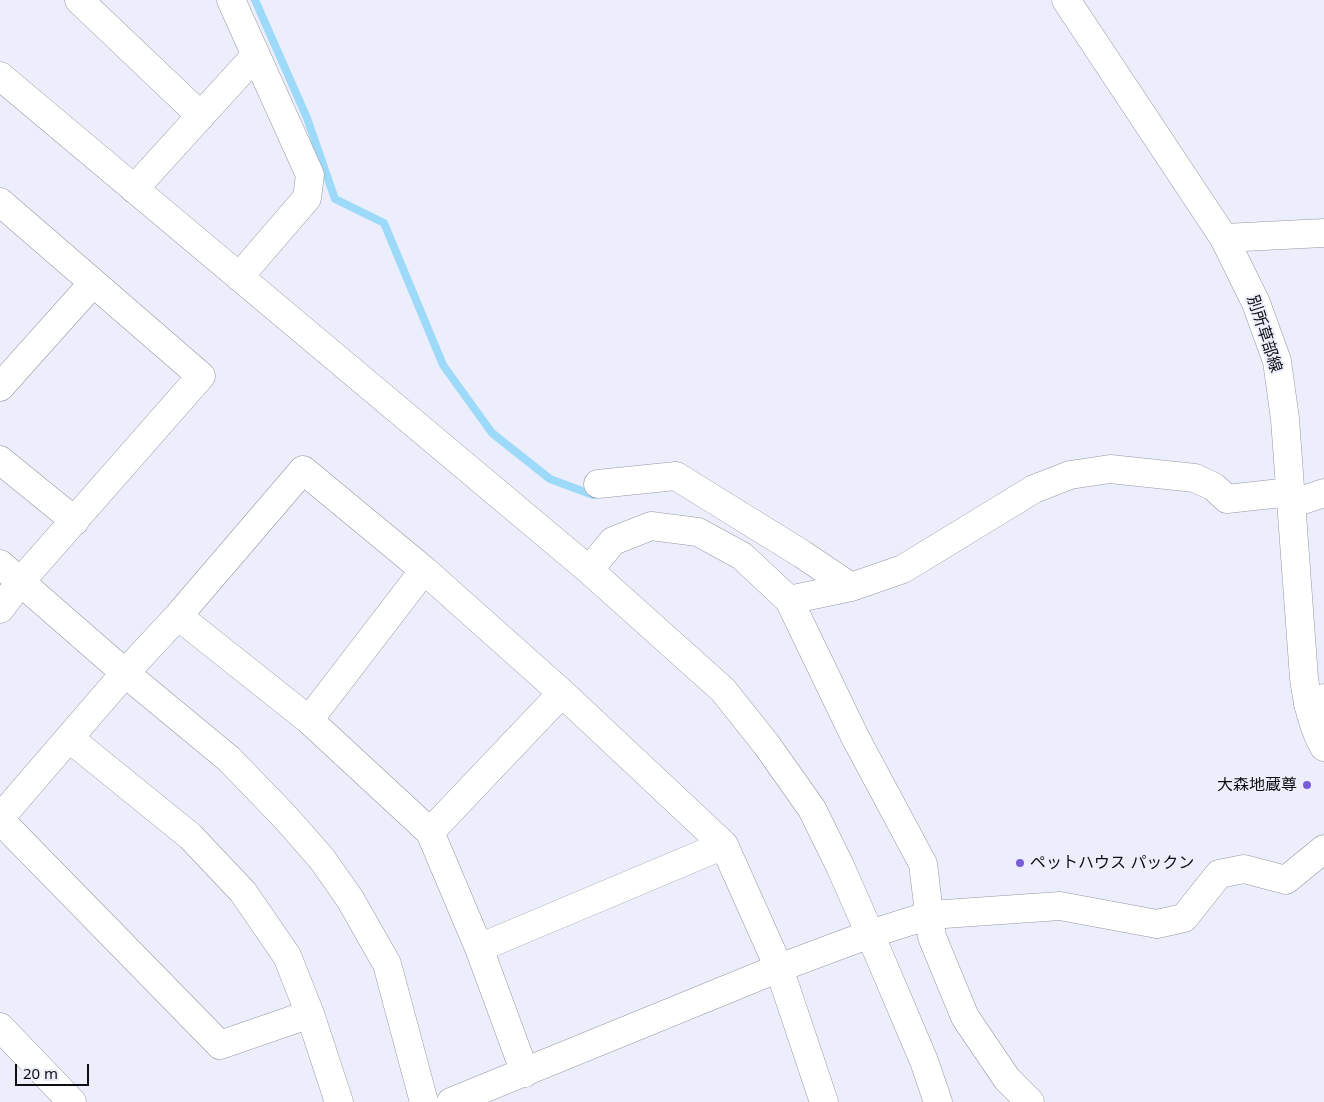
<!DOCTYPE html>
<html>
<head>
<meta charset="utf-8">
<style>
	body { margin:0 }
	#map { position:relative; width:1324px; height:1102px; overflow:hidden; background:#eceffb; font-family:"Noto Sans",sans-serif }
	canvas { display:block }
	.scale { position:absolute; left:15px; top:1064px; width:74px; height:22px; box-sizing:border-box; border:2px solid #0d0e12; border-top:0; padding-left:6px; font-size:15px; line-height:18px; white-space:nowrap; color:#0d0e12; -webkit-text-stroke:4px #eceffb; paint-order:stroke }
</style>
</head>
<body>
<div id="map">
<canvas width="1324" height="1102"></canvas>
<div class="scale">20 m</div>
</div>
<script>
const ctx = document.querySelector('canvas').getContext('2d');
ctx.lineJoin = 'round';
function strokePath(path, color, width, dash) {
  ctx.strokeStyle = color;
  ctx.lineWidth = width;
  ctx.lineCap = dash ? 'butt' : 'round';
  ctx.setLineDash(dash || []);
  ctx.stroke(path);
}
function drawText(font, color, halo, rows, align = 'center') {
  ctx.font = font + ' "Noto Sans","Noto Sans JP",sans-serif';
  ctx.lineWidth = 4;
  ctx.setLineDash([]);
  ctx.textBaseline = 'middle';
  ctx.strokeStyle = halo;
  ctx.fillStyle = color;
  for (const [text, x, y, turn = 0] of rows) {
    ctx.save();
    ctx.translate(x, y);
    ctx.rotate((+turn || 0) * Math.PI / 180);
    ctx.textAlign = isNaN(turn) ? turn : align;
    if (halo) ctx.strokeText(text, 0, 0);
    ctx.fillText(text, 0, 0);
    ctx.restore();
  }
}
strokePath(new Path2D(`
	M255,0L307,118L335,199L384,223L443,365L492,433L550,479L593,495`), '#9dd9f9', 8);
const minor = new Path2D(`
	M79,0L201,116
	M231,0L310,175L307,198L239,277
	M0,76L589,570L723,690L766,744L812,809L840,866L870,934L924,1061L938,1102
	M134,189L256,55
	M0,202L201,376L21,581L0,609
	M1224,238L1324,233
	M0,387L93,283
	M0,460L75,521
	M598,484L676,476L802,554L851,587
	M1291,504L1324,493
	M0,564L125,673L229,759L286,818L322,859L350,899L387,964L424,1102
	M589,570L613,541L651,526L698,532L742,556L789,600L855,737L923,864L932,937L965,1017L1007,1079L1030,1102
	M789,600L851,587L903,569L1034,489L1070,475L1110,469L1195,478L1214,487L1227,499L1290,492
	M178,616L309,720L430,832L479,948L525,1073
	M1308,704L1324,698
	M309,720L424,570
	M69,738L190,836L243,892L287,956L310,1014L339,1102
	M0,818L125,673L178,616L303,470L424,570L562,693L724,845L779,968L824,1102
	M0,820L220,1045L310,1014
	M430,832L562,693
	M479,948L724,845
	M0,1027L72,1102
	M451,1102L779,968L870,934L930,915L1060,906L1157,924L1184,918L1219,874L1244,869L1286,880L1324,849`);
const major = new Path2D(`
	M1066,0L1224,238L1256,303L1277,361L1285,419L1304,678C1307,702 1312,726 1324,747`);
strokePath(minor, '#9497a2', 29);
strokePath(major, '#9497a2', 29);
strokePath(minor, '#fff', 28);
strokePath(major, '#fff', 28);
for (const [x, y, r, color] of [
	[1307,785,5,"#7a5ed8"],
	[1020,863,5,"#7a5ed8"]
]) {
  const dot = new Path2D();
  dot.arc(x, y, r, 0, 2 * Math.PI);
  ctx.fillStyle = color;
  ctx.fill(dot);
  strokePath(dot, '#eceffb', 2);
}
drawText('16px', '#0d0e12', '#eceffb', [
	["別所草部線",1264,334,72]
]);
drawText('16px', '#0d0e12', '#eceffb', [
	["大森地蔵尊",1297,785],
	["ペットハウス パックン",1030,863,"left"]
], 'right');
</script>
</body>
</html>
